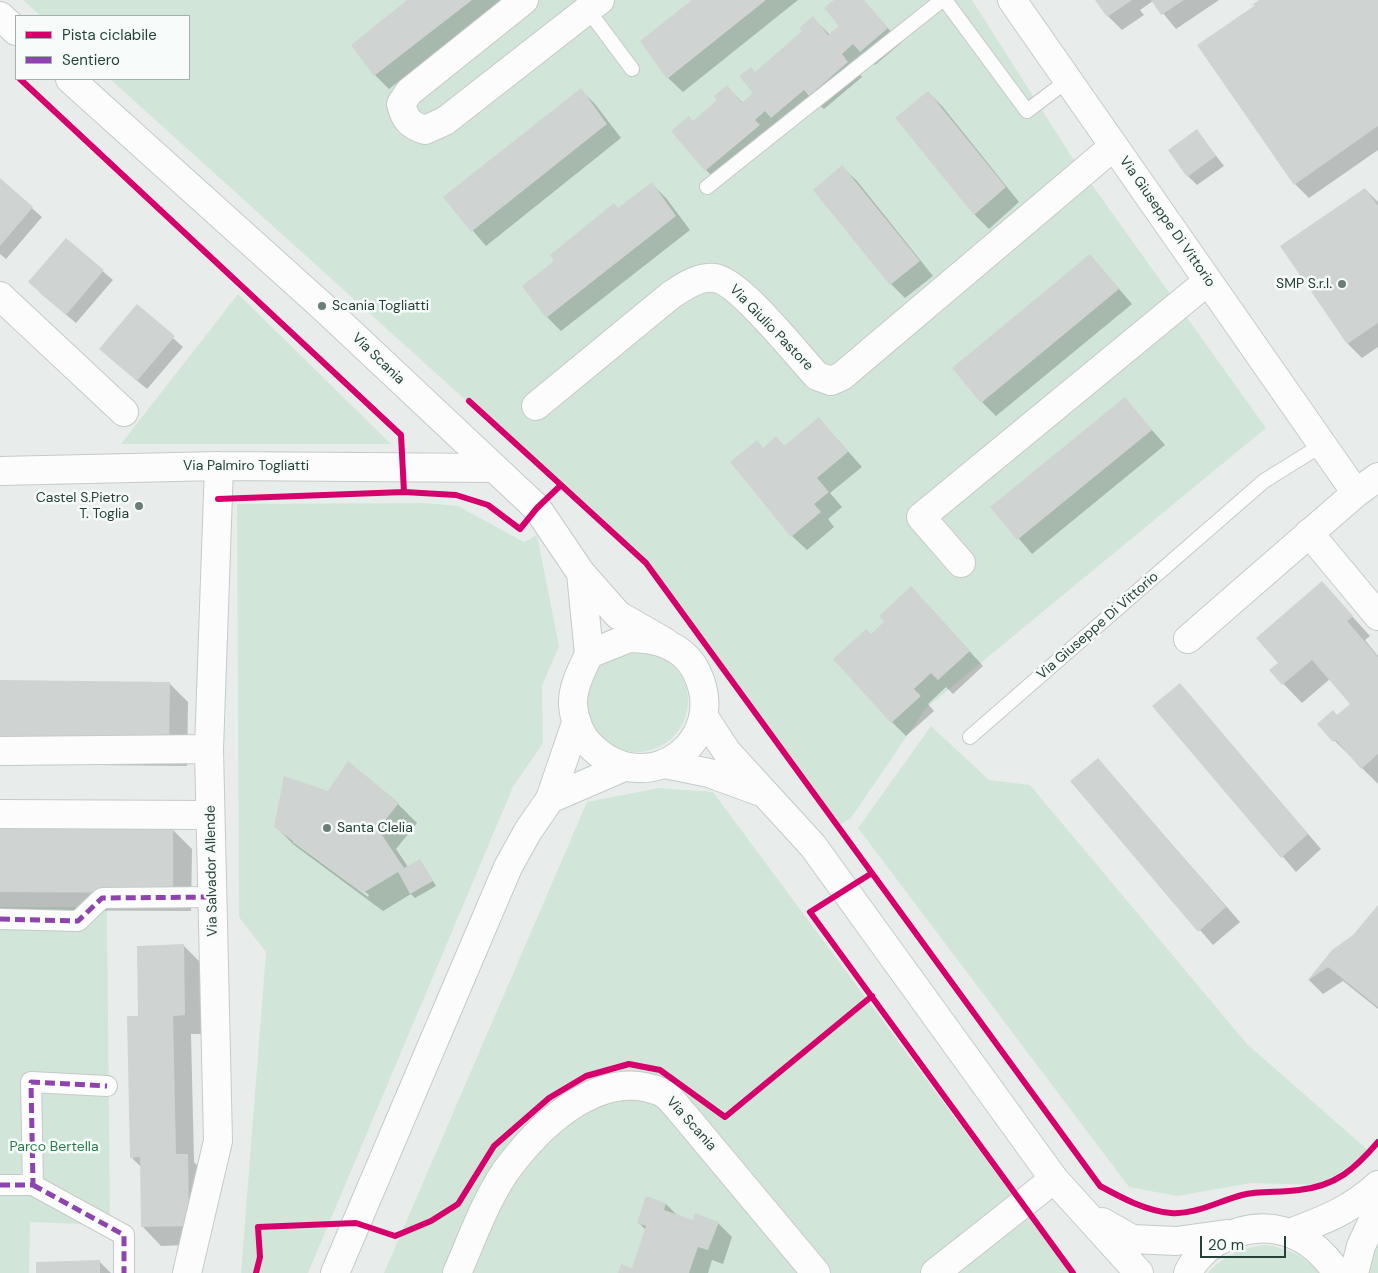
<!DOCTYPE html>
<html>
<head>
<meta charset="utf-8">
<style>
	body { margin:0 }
	#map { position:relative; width:1378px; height:1273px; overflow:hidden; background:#e8edeb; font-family:"DM Sans",sans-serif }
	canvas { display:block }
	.legend { position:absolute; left:15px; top:15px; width:175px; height:65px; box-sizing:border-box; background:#f7fbf9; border:1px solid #a3b1ad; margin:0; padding:6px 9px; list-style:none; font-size:15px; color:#24423a }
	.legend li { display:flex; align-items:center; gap:10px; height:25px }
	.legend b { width:25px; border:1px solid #a3b1ad }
	.scale { position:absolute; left:1200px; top:1236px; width:86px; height:22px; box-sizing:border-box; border:2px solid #24423a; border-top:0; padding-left:6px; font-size:15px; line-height:18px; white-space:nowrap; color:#24423a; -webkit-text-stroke:4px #f7fbf9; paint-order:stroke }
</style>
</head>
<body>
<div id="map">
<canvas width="1378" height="1273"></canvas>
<ul class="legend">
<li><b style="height:6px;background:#d6006c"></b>Pista ciclabile</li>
<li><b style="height:6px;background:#8e44ad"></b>Sentiero</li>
</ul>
<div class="scale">20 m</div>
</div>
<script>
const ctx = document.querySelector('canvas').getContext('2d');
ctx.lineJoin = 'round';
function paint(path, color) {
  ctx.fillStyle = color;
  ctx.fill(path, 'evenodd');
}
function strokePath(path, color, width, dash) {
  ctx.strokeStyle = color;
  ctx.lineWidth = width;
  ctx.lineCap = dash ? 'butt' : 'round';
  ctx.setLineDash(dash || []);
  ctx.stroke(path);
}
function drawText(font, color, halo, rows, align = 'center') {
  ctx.font = font + ' "DM Sans",sans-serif';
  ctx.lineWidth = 5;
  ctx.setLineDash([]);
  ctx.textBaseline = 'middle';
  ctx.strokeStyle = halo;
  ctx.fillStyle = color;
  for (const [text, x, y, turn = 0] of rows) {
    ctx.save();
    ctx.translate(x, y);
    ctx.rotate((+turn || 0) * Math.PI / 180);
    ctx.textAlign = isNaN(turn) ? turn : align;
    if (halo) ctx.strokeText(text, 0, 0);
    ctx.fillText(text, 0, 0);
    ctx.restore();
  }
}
paint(new Path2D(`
	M23,0H972L1070,154L1266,428L926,708L851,818L838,826L646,563L110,79H189V16H41Z
	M238,294L391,444H121Z
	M424,503L458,506L524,542L537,535L559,646L542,686L543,743L513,787L308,1273H241L266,952L239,917L237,504Z
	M586 701a51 51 0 1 1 102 0a51 51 0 1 1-102 0Z
	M931,726L989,780L1030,785L1247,1044L1370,1152L1321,1185L1251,1183L1177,1196L1129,1187L858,828Z
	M659,788L713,792L1070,1273H384L587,802Z
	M0,907H107L110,1225L30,1222L29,1273H0Z
	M1378,1190V1273H1369V1252Z
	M1266,1245C1288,1249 1304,1255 1319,1273H1208C1225,1255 1241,1248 1266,1245Z`), '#d1e6d8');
paint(new Path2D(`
	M409,0H504L389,89L375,75Z
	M694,0H798L683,92L668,78Z
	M836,0H863L901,43L875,65L868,58L855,69L862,77L824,109L818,104L720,184L706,170L693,122L719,100L727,87L743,103L755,93V73L804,31L813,18L830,35L841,26Z
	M1097,0H1219L1176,29L1153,1L1140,10L1144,15L1122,30L1108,16Z
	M1261,0H1378V150L1309,198L1295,184L1255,4Z
	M581,90L595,104L621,138L486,246L444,197Z
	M928,92L942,106L1019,202L989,229L975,215L897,118Z
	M1197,131L1224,166L1197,185L1188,176Z
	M842,167L857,181L933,276L905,298L891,284L815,190Z
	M0,180L42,217L6,259L0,254Z
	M652,184L666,198L690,230L561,331L547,317L618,209Z
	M1365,189L1378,202V347L1362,358L1348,344Z
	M66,240L113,280L76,323L39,292Z
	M1090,255L1132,304L996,416L982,402Z
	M137,306L183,347L147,389L110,358Z
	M1125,399L1165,445L1032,554L992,507Z
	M819,419L862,467L830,493L842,507L828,519L834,527L807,550L792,536L764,449L776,438L785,447Z
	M1322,583L1370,636L1365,640L1378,656V784L1318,724L1337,717L1352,704L1330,679L1302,703L1271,671L1280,664Z
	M925,602L983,666L953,694L946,687L928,704L934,711L906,736L892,722L871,636Z
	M0,681L169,683L188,702L187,766L0,764Z
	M1180,685L1321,849L1296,872L1153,706Z
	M1098,760L1240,922L1213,945L1072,782Z
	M348,763L398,804L417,823L396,849L408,867L420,860L436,886L415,898L411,894L383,911L294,845L275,826L329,792ZM293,839L369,895L368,897L293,842Z
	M0,829L173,830L192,849L191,911L0,910Z
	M1378,907V1009L1343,981L1323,994L1309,980L1333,951L1354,936Z
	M184,946L202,964L204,1034H191L194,1162L206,1174L208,1244L161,1246L143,1227L141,1167L131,1157Z
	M666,1204L678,1216L694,1222L718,1223L732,1237L723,1264L712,1260L708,1273H620L632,1270L646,1230L638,1222Z
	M99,1261L111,1273H37Z`), '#0003');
paint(new Path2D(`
	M407,0H472L374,76L351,45Z
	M692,0H766L667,79L640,41Z
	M834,0H864L888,28L860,52L853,44L842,54L848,62L809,96L804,90L771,118L765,111L755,120L760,125L705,171L671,131L689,116L693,121L717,100L714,96L727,85L742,103L753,93L739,76L751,67L755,72L802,31L799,28L813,16L828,35L839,26L824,8Z
	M1095,0H1132L1107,17Z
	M1151,0H1184L1161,15Z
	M1259,0H1378V126L1294,185L1197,45L1257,4L1250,6Z
	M581,88L607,124L471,232L443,197Z
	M928,91L1006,187L974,215L895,118Z
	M1197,129L1216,156L1187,177L1168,150Z
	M842,165L920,261L890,285L813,190Z
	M0,178L33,207L0,246Z
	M652,182L676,216L546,318L522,286L554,261L550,255L614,203L618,208Z
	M1365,188L1378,206V323L1347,344L1280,246Z
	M66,238L104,270L66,315L28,282Z
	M1090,254L1119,289L981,403L952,368Z
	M137,304L175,336L137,381L99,349Z
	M1125,397L1152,430L1017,540L990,507Z
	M819,417L848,452L817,478L829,492L814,504L821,512L791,537L730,462L757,440L763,448L776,436L784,446Z
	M1322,581L1353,616L1347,621L1378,657V754L1361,769L1336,740L1333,742L1317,724L1333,710L1337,715L1350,704L1312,660L1282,685L1269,670L1278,663L1256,638Z
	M911,586L970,651L938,680L931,673L914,689L921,696L891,723L833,659L866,629L871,634L884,622L879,616Z
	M0,680L170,682L169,747L0,746Z
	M1180,683L1308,834L1281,858L1152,706Z
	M1098,758L1226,907L1198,932L1070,781Z
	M348,761L399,803L378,829L404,868L420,859L433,881L410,894L398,872L363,893L274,827L284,776L328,791Z
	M0,828L173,829V893L0,892Z
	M1378,905V1007L1328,967L1307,981L1332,950L1353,935Z
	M184,944L185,1015L173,1016L176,1154H188L189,1226L141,1227L140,1157L130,1158L127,1016H138L137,946Z
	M646,1196L666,1203L664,1210L693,1220L695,1213L719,1222L708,1250L698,1247L689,1273H618L621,1264L632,1268L646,1226L637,1223Z
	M100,1260V1273H36V1262Z`), '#cfd4d2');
const service = new Path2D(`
	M945,0L1027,111L1068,80
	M588,10L632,69
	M707,187L942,0
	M970,737L1264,481L1322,445`);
const pedestrian = new Path2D(`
	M0,919L78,921L102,898L212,897
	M0,1185H33L31,1082L107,1086
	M33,1185L124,1235V1273`);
const minor = new Path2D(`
	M524,0L409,92L401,104C405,120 410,125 425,130L445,121L600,0
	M1012,0L1356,493L1378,477
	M0,16L16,31
	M70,79L322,306L537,508L581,573L618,615L665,642
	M0,296L124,412
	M536,406L671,295C683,287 699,276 714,278C739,280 797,355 817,376L831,381L842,376L1114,146
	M0,471L219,466L493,468
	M1309,533L1378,616
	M961,563L921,517L1208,281
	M581,573L589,654
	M1188,639L1356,493
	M0,751L209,749
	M0,814L210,815
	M187,1273L218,1141L209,749L219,466
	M457,1273C472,1239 488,1193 511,1164C544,1121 603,1067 661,1092C670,1096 678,1109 685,1116L816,1273
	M935,1273L1054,1179`);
const secondary = new Path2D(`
	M629,638C655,638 683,645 696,671C731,740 649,801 593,748C581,738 574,720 573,705C572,687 582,670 589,654Z
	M704,717L727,752L813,846L1054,1179L1139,1273
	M665,764L709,773L761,792
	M550,799L624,767
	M1102,1222L1132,1239L1176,1241L1227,1234
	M1290,1233C1324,1220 1351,1210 1378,1185
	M335,1273L508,867L528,831L550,799L576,723
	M1188,1273C1193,1261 1205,1249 1216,1242C1263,1215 1309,1230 1337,1273
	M1354,1273L1361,1246L1378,1210`);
strokePath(service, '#c5cac8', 16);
strokePath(pedestrian, '#c5cac8', 22);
strokePath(minor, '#c5cac8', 30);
strokePath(secondary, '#c3cbc8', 30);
strokePath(service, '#fcfcfc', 14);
strokePath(pedestrian, '#fcfcfc', 20);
strokePath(minor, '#fcfcfc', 28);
strokePath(secondary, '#fcfcfc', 28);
strokePath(new Path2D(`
	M0,919L78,921L102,898L212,897
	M0,1185H33L31,1082L107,1086
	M33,1185L124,1235V1273`), '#8e44ad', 5, [10, 5]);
strokePath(new Path2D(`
	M20,79L401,435L404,492
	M561,485L646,563L1100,1186C1122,1198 1146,1211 1171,1213C1195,1215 1219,1201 1242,1195C1260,1190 1280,1193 1299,1190C1336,1186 1355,1169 1378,1142
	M218,499L404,492L456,495L488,505L520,529L537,508L561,485L469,401
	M872,873L810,912L1073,1273
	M256,1273L260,1257L258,1227L356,1223L395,1236L431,1221L458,1204L494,1146L549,1098L586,1076L629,1064L660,1070L725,1117L872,996`), '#d6006c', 6);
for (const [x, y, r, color] of [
	[1342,284,5,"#697e78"],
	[322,306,5,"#697e78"],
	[139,506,5,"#697e78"],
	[327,828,5,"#697e78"]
]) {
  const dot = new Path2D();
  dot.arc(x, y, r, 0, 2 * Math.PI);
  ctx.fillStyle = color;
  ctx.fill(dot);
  strokePath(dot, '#f7fbf9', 2);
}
drawText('14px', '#24423a', '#f7fbf9', [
	["Via Giuseppe Di Vittorio",1167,222,55],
	["Via Giulio Pastore",771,328,46],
	["Via Scania",378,359,44],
	["Via Palmiro Togliatti",246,466],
	["Via Giuseppe Di Vittorio",1098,626,-41],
	["Via Salvador Allende",212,871,-91],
	["Via Scania",691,1124,48]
]);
drawText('14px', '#24423a', '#f7fbf9', [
	["SMP S.r.l.",1332,284],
	["Scania Togliatti",332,306,"left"],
	["Castel S.Pietro",129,498],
	["T. Toglia",129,514],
	["Santa Clelia",337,828,"left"]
], 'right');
drawText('14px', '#2d7a4b', '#f7fbf9', [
	["Parco Bertella",54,1147]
]);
</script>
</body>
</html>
